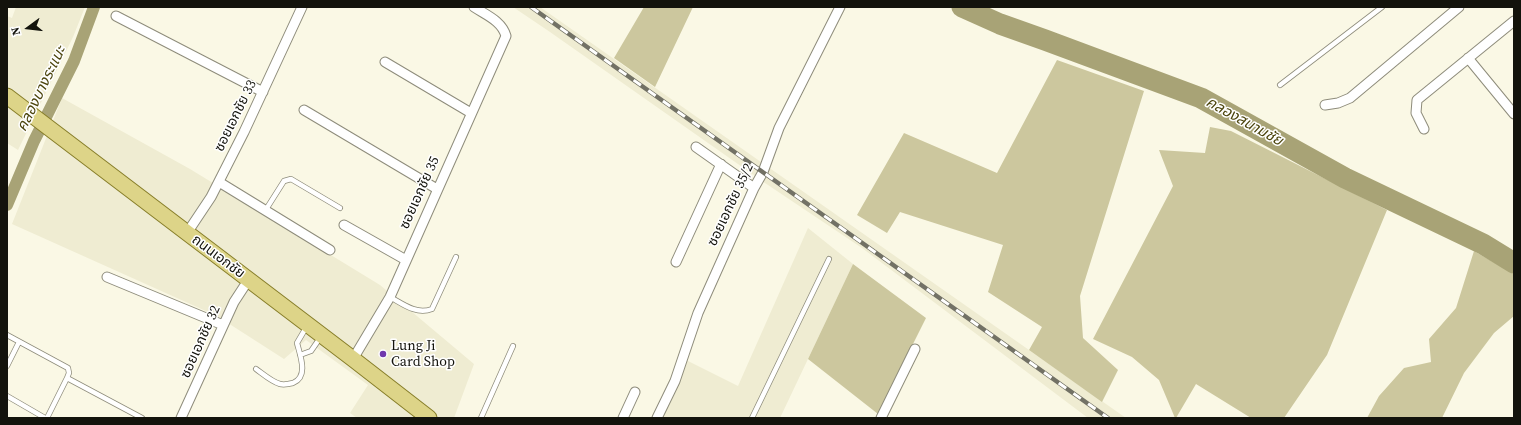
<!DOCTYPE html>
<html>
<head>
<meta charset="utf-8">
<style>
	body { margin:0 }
	#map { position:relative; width:1521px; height:425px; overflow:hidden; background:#faf8e5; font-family:"Source Serif 4",serif }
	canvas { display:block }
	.frame { position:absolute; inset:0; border:8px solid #13130c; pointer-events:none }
	.north { position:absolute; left:8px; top:8px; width:40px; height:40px; -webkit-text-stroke:3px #fff; paint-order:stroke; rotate:255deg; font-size:11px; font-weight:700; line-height:16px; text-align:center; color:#13130c }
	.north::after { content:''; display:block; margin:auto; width:14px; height:18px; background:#13130c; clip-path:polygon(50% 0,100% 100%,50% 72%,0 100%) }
</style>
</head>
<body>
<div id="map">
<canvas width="1521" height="425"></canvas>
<div class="frame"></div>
<div class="north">N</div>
</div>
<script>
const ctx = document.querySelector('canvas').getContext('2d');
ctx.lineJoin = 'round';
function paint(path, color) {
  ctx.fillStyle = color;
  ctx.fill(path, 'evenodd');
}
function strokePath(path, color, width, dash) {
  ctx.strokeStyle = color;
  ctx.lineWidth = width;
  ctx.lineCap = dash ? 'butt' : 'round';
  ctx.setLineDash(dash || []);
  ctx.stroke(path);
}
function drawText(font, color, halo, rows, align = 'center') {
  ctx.font = font + ' "Source Serif 4","Noto Sans Thai",serif';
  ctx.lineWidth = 3;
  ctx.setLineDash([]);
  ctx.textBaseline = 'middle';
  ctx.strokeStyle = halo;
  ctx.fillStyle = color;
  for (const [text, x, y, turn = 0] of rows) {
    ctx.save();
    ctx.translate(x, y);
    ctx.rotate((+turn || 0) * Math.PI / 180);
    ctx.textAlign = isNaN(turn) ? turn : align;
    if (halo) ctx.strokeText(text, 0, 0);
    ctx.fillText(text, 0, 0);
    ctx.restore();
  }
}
paint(new Path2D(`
	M16,7H85L73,37L18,150L7,143V16L12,18Z
	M513,7H540L1126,418H1088L862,248L765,183L550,32Z
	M62,98L190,169L380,285L474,364L454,418H357L350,413L368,385L306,340L284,359L217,316L12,224Z
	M808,228L853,264L780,418H661L686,360L738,386Z`), '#efecd2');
paint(new Path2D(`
	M644,7H693L655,87L614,58Z
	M1057,60L1144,91L1080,296L1083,338L1118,370L1102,402L1029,350L1042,327L988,292L1003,245L900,212L887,233L857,215L904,133L997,173Z
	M1210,127L1231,131L1387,210L1327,355L1284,418H1251L1196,384L1176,418H1175L1159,380L1132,357L1093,339L1173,186L1159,150L1205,153Z
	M1474,251L1514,274V316L1494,333L1464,373L1442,418H1367L1379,396L1404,368L1431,362L1429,339L1456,308Z
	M853,264L926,318L878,414L808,359Z`), '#ccc79e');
strokePath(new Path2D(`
	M7,205L34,141L74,61L94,7`), '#a8a376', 12);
strokePath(new Path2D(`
	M962,7L1000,24L1045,40L1201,98L1345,178L1483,244L1514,263`), '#a8a376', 21);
const service = new Path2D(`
	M1280,85L1382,7
	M265,211L284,181L291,179L340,208
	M390,297C403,304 416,315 432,309L456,257
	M7,335L68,368L69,373L67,378L142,418
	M300,355L311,351L320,338
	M7,366L19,342
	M256,369C263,374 272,382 280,384C284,385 289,384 293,383C309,377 300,355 297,343L307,326
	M7,396L45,418
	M47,418L67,378
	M481,418L513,346
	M752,418L829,259`);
const minor = new Path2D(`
	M116,16L263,92
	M1468,58L1514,114
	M385,62L471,113
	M1325,105L1338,103L1350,98L1459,7
	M304,110L437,189
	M1424,129L1416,113L1417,100L1514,21
	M696,147L754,188
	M219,182L330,250
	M344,225L406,260
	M187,233L211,197L244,132L302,7
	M676,262L721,164
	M107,277L223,325
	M353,359L390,297L506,36C502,21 486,15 474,7
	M181,418L234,302L249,279
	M623,418L635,392
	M657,418L675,381L698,313L754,188L763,172L779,128L840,7
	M881,418L915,349`);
const primary = new Path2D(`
	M7,96L353,359L429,418`);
strokePath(service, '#8e8c7b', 6);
strokePath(minor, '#8e8c7b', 11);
strokePath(primary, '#877e29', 17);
strokePath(service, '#fff', 4.5);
strokePath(minor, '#fff', 9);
strokePath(primary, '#ddd488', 15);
const rail = new Path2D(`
	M531,7L1108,418`);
strokePath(rail, '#727165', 4.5);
strokePath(rail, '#fff', 3, [9]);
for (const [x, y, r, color] of [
	[383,354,4,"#7037ad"]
]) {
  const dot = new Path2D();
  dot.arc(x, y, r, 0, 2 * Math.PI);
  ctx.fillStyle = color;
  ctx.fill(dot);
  strokePath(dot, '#fff', 1.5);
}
drawText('14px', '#13130c', '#fff', [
	["ซอยเอกชัย 33",236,116,-64],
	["ซอยเอกชัย 35",420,193,-66],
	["ซอยเอกชัย 35/2",731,205,-65],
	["ถนนเอกชัย",218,257,37],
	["ซอยเอกชัย 32",201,342,-66]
]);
drawText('14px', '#13130c', '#fff', [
	["Lung Ji",391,346],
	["Card Shop",391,362]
], 'left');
drawText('italic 15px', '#4c450d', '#fff', [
	["คลองบางระแนะ",42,89,-64],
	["คลองสนามชัย",1244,122,29]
]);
</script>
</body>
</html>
